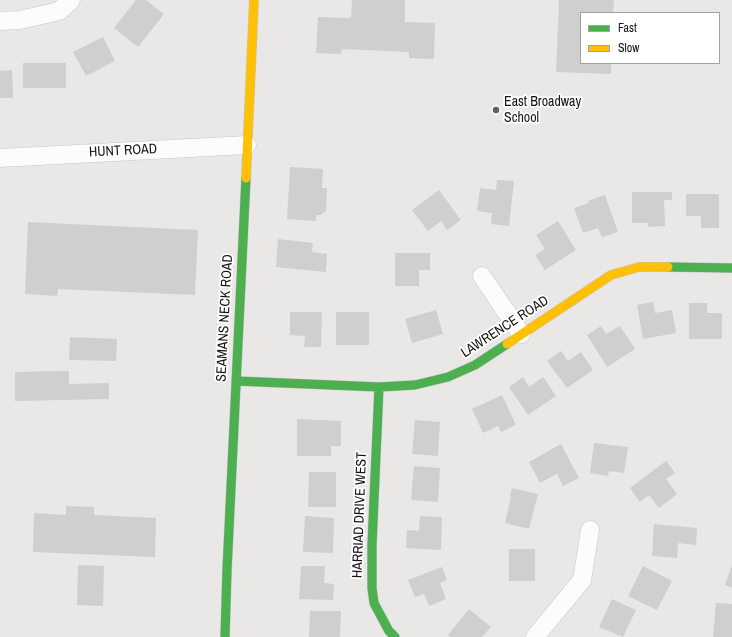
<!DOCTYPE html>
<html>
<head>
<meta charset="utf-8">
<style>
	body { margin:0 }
	#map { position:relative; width:732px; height:637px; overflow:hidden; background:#eae8e6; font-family:"Archivo Narrow",sans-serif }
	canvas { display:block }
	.legend { position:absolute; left:580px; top:12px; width:140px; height:52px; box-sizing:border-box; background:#fff; border:1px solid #a2a2a1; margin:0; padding:5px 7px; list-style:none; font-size:12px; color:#171615 }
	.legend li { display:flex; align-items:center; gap:8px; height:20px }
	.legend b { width:20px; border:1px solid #a2a2a1 }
</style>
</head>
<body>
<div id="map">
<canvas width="732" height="637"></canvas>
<ul class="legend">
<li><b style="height:5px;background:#4caf50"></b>Fast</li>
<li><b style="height:5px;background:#ffc107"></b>Slow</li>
</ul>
</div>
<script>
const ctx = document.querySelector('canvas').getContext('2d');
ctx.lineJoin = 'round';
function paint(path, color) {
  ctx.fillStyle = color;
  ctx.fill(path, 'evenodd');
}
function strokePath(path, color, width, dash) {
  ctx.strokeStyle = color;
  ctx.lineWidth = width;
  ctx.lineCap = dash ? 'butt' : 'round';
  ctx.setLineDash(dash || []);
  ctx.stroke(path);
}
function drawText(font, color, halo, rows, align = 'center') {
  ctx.font = font + ' "Archivo Narrow",sans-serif';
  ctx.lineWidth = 3.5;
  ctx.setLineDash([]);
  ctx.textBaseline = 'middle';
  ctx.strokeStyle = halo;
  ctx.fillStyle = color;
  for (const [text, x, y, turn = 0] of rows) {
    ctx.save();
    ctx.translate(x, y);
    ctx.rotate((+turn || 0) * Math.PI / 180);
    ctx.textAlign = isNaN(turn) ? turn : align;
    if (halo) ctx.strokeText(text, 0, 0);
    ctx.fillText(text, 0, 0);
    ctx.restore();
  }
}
paint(new Path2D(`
	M136,0H146L164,14L138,47L114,28Z
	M352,0H405V22L435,23L434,59L409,58V52L342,49L341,54L316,53L318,17L351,18Z
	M559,0H614L613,13H581V63H611V74L556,72Z
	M103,37L115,61L86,76L73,52Z
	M23,63H66V88H23Z
	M12,70L13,98H0V71Z
	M290,167L323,169L322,188H327L326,211L321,215H316V221L287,219Z
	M497,180L514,181L509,226L491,224L492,213L477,211L480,188L496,190Z
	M439,190L461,220L447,230L441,221L428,231L412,210Z
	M632,192H672V200H664L665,226L648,227V223H632Z
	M686,194H719V228H701V216H686Z
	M605,195L618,232L602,237L598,228L583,233L574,208L589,203L588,201Z
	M558,221L576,250L545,270L535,255L545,249L536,235Z
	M28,222L198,230L195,295L58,289L57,296L25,294Z
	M278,239L313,243L312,252L327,254L326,272L276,267Z
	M395,253H430V270H419V286H395Z
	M653,302L655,313L672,310L676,333L643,339L637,305Z
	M689,303H707V313H722V339H689Z
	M436,310L443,334L412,343L405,319Z
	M290,312H322L321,347H304L305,336L290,335Z
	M336,312H369V345H336Z
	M601,326L606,334L620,326L635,349L607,367L587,335Z
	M70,337L117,339L116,361L69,360Z
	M561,351L568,361L581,352L593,370L567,388L547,361Z
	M69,371V384L109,383V399L15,401V372Z
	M523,377L529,387L543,377L556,396L528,415L509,387Z
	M502,395L516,425L501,432L498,426L483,433L472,409Z
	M297,419L341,421V446H331V456H297Z
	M415,420L440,422L438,456L412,454Z
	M594,443L628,447L624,473L609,471L608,476L590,473Z
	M561,444L579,478L563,486L557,474L540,483L529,462Z
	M666,461L675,473L666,479L677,494L659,508L649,495L640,502L630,488Z
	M414,466L440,468L438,502L411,500Z
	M309,472H336V507H308Z
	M512,488L538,494L529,529L505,523L511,497L510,496Z
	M66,506L94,507V515L156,518L155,557L33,552L34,513L66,515Z
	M305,516L334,518L333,553L303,552Z
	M420,516L442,517L441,550L406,548L407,530L419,531Z
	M654,524L697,528L696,545L678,543L677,558L652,556Z
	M509,549H535V581H509Z
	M78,565L104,566L103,606L77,605Z
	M732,565V588L725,585Z
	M301,566H325L324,583L334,584L333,600L299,599Z
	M643,566L672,581L657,610L628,596Z
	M442,567L447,580L440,583L446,599L429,606L424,594L415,597L408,580Z
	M612,599L636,610L623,637L599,627Z
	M716,603L732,604V637H713Z
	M469,609L491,627L482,637H450L448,635Z
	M310,611H341L340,637H309Z`), '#d0cfce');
const street = new Path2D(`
	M0,21L20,20L59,11L71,0
	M0,158L247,145
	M482,276L521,334
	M535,637L582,580L590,530`);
const fast = new Path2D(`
	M668,267L732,268
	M236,381L379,387L415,385L448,377L475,365L507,344
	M379,387L372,545V588L374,603L389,631L395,637
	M225,637L227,570L246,178`);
const slow = new Path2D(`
	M246,178L254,0
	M507,344L611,275L639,267H668`);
strokePath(street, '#c6c5c4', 19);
strokePath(fast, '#c6c5c4', 10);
strokePath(slow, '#c6c5c4', 10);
strokePath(street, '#fcfcfb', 18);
strokePath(fast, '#4caf50', 9);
strokePath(slow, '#ffc107', 9);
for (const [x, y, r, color] of [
	[496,110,4,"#61605e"]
]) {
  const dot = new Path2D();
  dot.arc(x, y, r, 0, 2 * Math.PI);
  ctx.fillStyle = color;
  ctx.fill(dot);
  strokePath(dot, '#fff', 1.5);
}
drawText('14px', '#171615', '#fff', [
	["East Broadway",504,102],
	["School",504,118]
], 'left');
drawText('14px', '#171615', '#fff', [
	["HUNT ROAD",123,151,-3],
	["SEAMANS NECK ROAD",225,318,-87],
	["LAWRENCE ROAD",505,327,-33],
	["HARRIAD DRIVE WEST",360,515,-88]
]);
</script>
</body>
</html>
